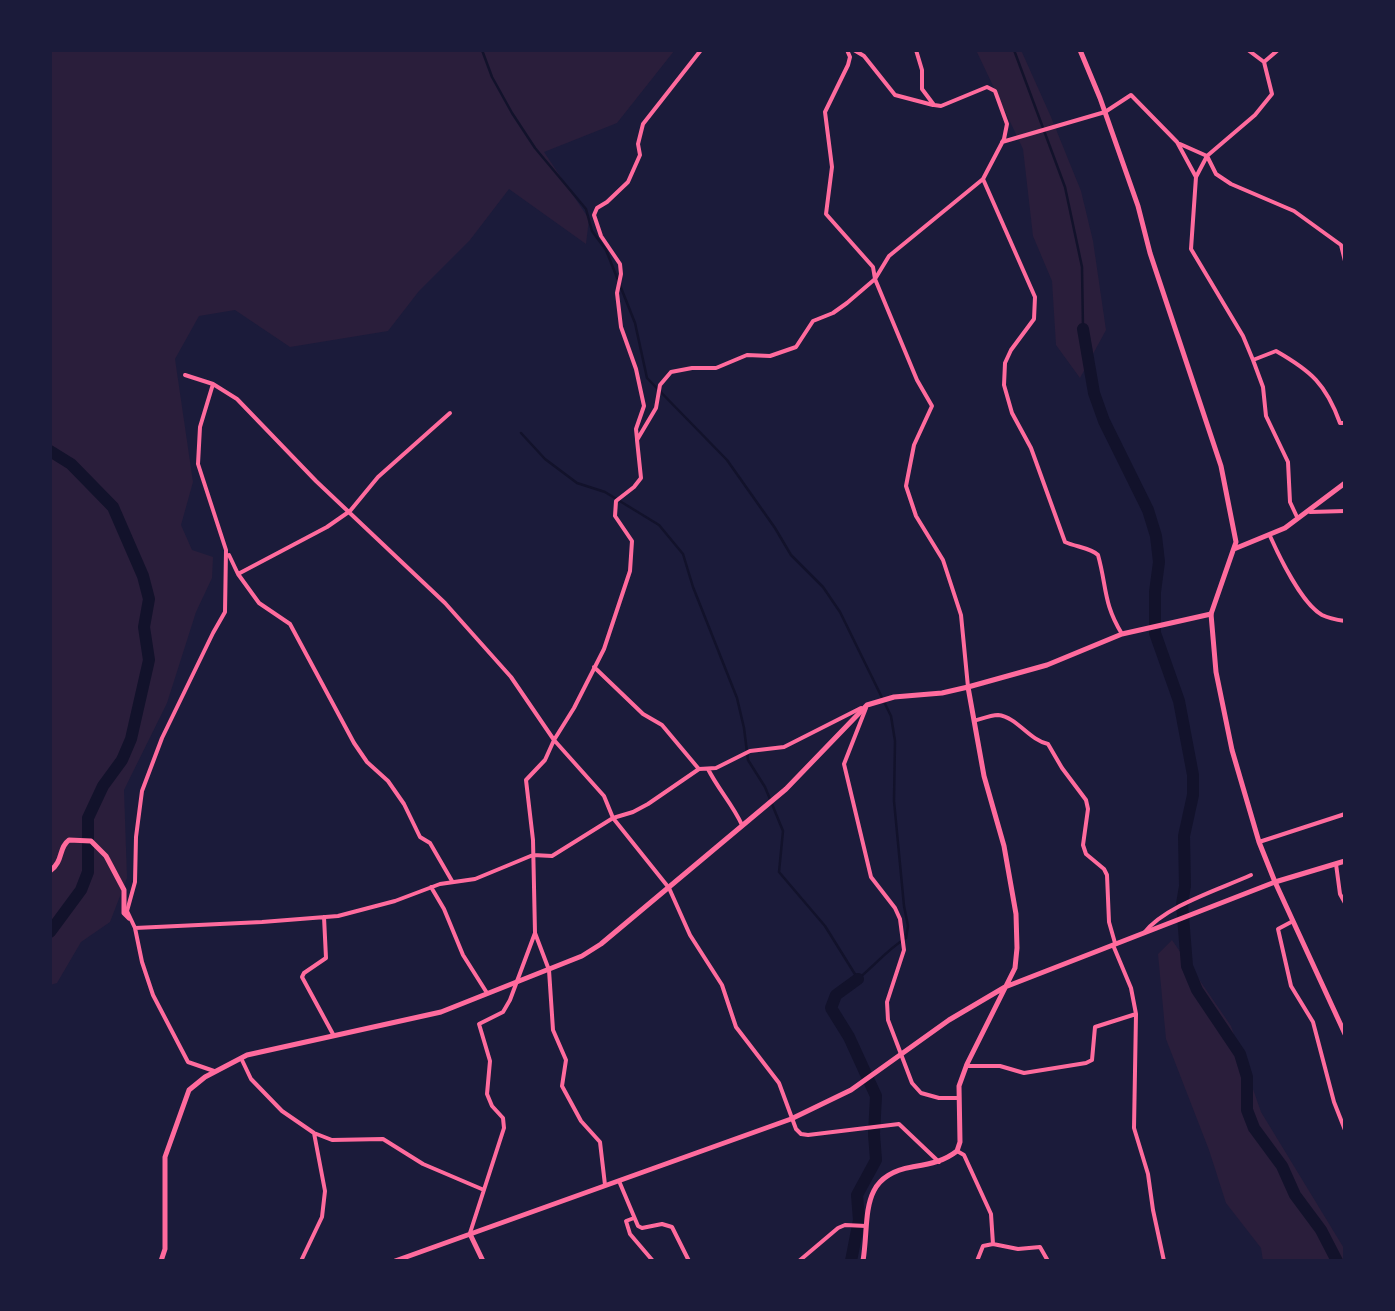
<!DOCTYPE html>
<html>
<head>
<meta charset="utf-8">
<style>
	body { margin:0 }
	#map { position:relative; width:1395px; height:1311px; overflow:hidden; background:#1b1b3a; font-family:Poppins,sans-serif }
	canvas { display:block }
	.frame { position:absolute; inset:0; border:52px solid #1b1b3a; pointer-events:none }
</style>
</head>
<body>
<div id="map">
<canvas width="1395" height="1311"></canvas>
<div class="frame"></div>
</div>
<script>
const ctx = document.querySelector('canvas').getContext('2d');
ctx.lineJoin = 'round';
function paint(path, color) {
  ctx.fillStyle = color;
  ctx.fill(path, 'evenodd');
}
function strokePath(path, color, width, dash) {
  ctx.strokeStyle = color;
  ctx.lineWidth = width;
  ctx.lineCap = dash ? 'butt' : 'round';
  ctx.setLineDash(dash || []);
  ctx.stroke(path);
}
paint(new Path2D(`
	M50,50L674,51L617,123L544,152L589,219L586,244L509,189L470,240L419,291L388,331L290,347L235,310L199,316L175,359L193,482L181,525L192,550L213,557L212,578L196,612L167,703L124,790L127,878L110,922L81,942L57,983L50,985Z
	M976,50H1021L1051,117L1081,191L1093,241L1106,330L1080,378L1056,345L1052,281L1033,236L1023,149Z
	M1172,940L1231,1026L1261,1112L1345,1250V1261H1263L1261,1248L1226,1203L1209,1150L1166,1039L1158,954Z`), '#2a1e3b');
strokePath(new Path2D(`
	M482,50L492,77L512,113L535,148L586,209L592,231L606,250L635,323L647,378L727,460L775,528L791,555L823,587L840,612L891,716L895,741L894,801L904,906L908,926L906,938C888,949 875,965 858,979L825,926L779,872L783,831L765,787L748,760L744,728L737,698L693,587L683,554L659,525L605,492L577,483L545,459L521,433
	M1014,50L1065,187L1082,267L1083,329`), '#12122b', 2.5);
strokePath(new Path2D(`
	M1083,329L1094,393L1104,421L1148,510L1156,536L1159,562L1155,592V633L1179,701L1193,775V795L1184,836L1185,886L1182,904L1187,966L1197,990L1240,1054L1247,1077V1110L1254,1128L1282,1166L1295,1195L1321,1230L1337,1261
	M50,451L71,464L113,507L143,576L149,599L144,627L149,660L131,739L122,760L103,786L88,818V872L81,890L50,932
	M851,1261L859,1220L857,1195L876,1160L874,1134L876,1096L849,1037L831,1008L836,995L858,979`), '#12122b', 12);
strokePath(new Path2D(`
	M847,50L850,57L848,65L825,112L832,167L826,214L873,267L875,279L917,380L932,406L914,445L906,486L916,516L943,560L961,615L968,687
	M854,50L864,56L895,95L933,105
	M1248,50L1264,62
	M1278,50L1264,62L1272,94L1255,115L1207,156L1196,177L1191,249L1243,336L1253,360L1263,387L1266,416L1288,462L1290,502L1297,517
	M1002,142L1105,112L1131,95L1177,142L1196,177
	M1180,144L1207,156L1216,174L1231,184L1294,211L1341,245L1345,261
	M983,179L1035,297L1034,319L1011,350L1005,363L1004,385L1012,413L1031,448L1065,542C1076,547 1091,548 1098,555C1107,587 1103,603 1122,634
	M1253,360L1276,351C1311,371 1326,384 1340,423H1345
	M185,375L213,384L237,399L316,481L445,603L511,677L554,740L604,796L613,818L669,888L690,935L722,985L736,1027L779,1083L796,1129L801,1134L808,1135L899,1124L939,1162
	M213,384L200,427L198,464L226,550L225,612L213,633L162,738L142,791L136,837L135,882L127,911L135,928L142,962L153,995L188,1062L214,1071
	M637,439L636,429L644,406L636,369L621,327L617,293L621,274L620,264L601,236L594,215L597,208L607,202L628,182L640,155L638,144L643,124L701,50
	M1310,512L1345,511
	M1270,536C1279,556 1302,604 1322,615C1328,618 1338,620 1345,621
	M229,555L238,574L327,527L350,511L378,477L450,413
	M238,574L259,603L290,624L354,743L367,762L388,781L404,804L420,837L430,843L452,881
	M594,667L643,714L662,725L698,768
	M866,708L844,764L871,877L895,908L900,919L904,950L887,1002L888,1020L912,1083L921,1093L939,1098H957
	M974,721C981,719 991,715 998,715C1017,717 1029,740 1048,744L1062,768L1086,800L1088,809L1083,845L1086,854L1104,869L1107,875L1109,922L1115,943
	M708,769C718,789 733,805 742,825
	M1259,842L1345,814
	M1336,864L1340,894L1345,903
	M431,887L444,909L463,955L487,993
	M324,917L326,958L304,973L302,977L334,1036
	M1293,921L1278,929L1291,986L1313,1022L1334,1102L1345,1130
	M135,928L262,922L338,916L395,901L440,884L475,879L533,855L552,856L613,818L633,812L648,804L699,769L716,768L750,751L784,747L861,708
	M535,933L549,970L553,1030L566,1060L562,1086L581,1121L600,1142L605,1185
	M1144,933C1165,906 1218,890 1251,875
	M1113,945L1131,988L1136,1014L1134,1128L1148,1174L1153,1210L1164,1261
	M241,1058L251,1079L282,1111L314,1133L332,1140L383,1139L423,1164L484,1190
	M966,1066H1000L1024,1073L1086,1063L1092,1060L1095,1027L1136,1014
	M957,1151L964,1155L991,1214L993,1244L983,1246L977,1261
	M619,1181L638,1226L642,1228L662,1224L672,1227L689,1261
	M634,1218L626,1221L630,1234L653,1261
	M470,1233L504,1128L503,1118L492,1106L487,1094L490,1061L479,1024L503,1012L510,1000L535,933L533,840L526,780L545,760L554,740L574,708L604,649L630,571L632,541L615,516L616,501L634,487L641,478L637,440L656,408L660,385L671,372L692,368H716L747,355L770,356L796,347L813,321L833,313L847,303L875,279L889,256L983,179L1004,139L1007,124L995,91L987,87L941,106L934,105L922,89V70L916,50
	M993,1244L1018,1249L1040,1247L1048,1261
	M301,1261L322,1217L325,1191L314,1133
	M799,1261L838,1228L845,1225L866,1226`), '#ff6b9d', 4);
strokePath(new Path2D(`
	M50,871C64,861 58,848 69,840L91,841L106,856L124,890V913L129,918
	M470,1234L483,1261
	M161,1261L165,1249V1157L189,1090L205,1077L247,1055L441,1012L582,956L601,944L786,789L867,705L894,697L942,693L968,687L1047,665L1122,634L1211,614
	M395,1261L791,1119L851,1090L949,1020L1005,987L1275,882L1345,861
	M863,1261C870,1218 858,1176 912,1167C929,1164 943,1162 957,1151L960,1142L959,1086L967,1064L1015,968L1017,948L1016,914L1004,846L984,776L968,687`), '#ff6b9d', 5);
strokePath(new Path2D(`
	M1080,50L1100,98L1138,206L1150,253L1221,466L1236,542L1211,614L1216,672L1232,750L1259,842L1275,882L1345,1034
	M1234,549L1285,528L1345,483`), '#ff6b9d', 5);
</script>
</body>
</html>
